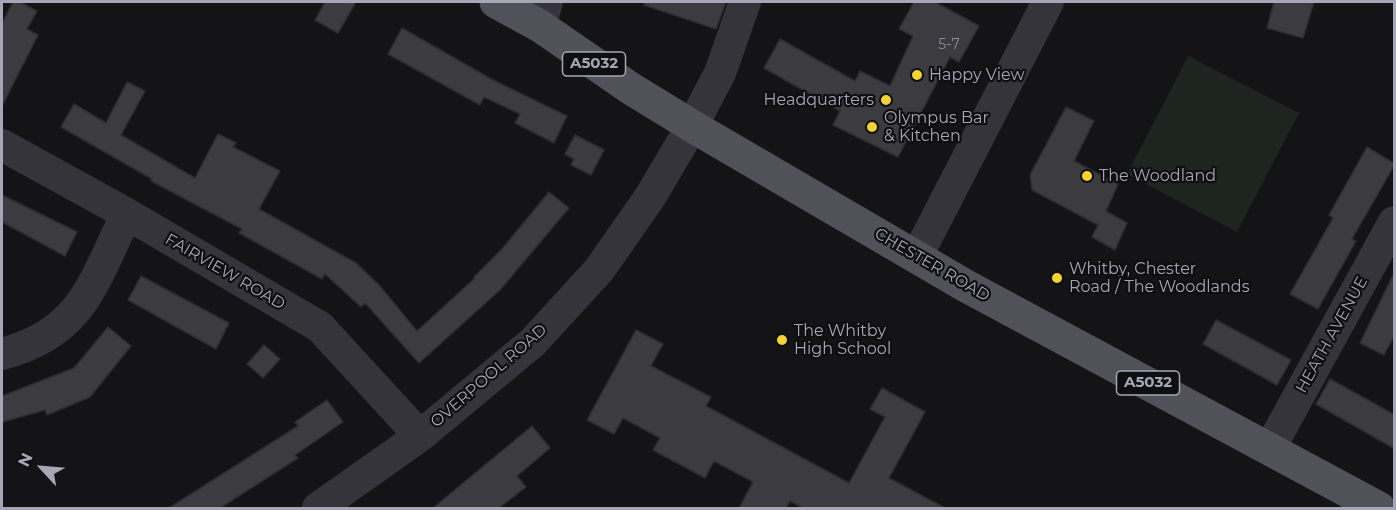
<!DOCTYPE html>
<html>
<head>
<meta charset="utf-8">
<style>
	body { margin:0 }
	#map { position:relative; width:1396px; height:510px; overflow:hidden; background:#141315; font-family:Montserrat,sans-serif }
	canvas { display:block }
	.frame { position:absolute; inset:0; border:3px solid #a5a7b6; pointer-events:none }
	.north { position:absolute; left:12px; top:438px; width:60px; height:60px; -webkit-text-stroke:4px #0f0e10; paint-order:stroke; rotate:296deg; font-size:16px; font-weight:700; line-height:24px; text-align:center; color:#a5a7b6 }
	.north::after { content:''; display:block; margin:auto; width:21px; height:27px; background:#a5a7b6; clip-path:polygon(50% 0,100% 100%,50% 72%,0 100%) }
</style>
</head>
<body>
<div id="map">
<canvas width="1396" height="510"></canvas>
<div class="frame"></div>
<div class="north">N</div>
</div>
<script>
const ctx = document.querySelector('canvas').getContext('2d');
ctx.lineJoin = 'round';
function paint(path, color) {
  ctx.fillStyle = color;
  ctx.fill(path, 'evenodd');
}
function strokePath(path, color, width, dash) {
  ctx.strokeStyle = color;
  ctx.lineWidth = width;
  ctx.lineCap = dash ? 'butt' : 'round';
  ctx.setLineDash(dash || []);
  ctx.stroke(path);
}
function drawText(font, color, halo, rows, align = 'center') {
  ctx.font = font + ' Montserrat,sans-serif';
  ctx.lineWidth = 4.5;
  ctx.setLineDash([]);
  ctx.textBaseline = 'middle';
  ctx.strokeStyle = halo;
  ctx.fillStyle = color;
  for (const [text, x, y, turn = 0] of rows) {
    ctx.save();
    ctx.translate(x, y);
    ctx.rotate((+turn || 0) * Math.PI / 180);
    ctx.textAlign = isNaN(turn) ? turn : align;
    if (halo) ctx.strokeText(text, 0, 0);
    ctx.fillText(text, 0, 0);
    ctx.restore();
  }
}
paint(new Path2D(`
	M1188,56L1299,113L1237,232L1127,174Z`), '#1e2520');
const building = new Path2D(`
	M13,2H20L37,11L27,29L38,35L2,106V23Z
	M325,2H356L338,33L315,20Z
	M645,2H726L716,29L644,5Z
	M914,2H935L979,26L959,62L950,57L898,157L833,125L840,111L764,68L780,39L855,81L860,71L890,86L913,36L899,29Z
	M1274,2H1314L1303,38L1267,28Z
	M402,28L493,80L567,116L554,143L515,123L520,114L484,97L480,105L388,54Z
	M127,82L145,91L121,135L195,178L218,134L236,143L233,147L280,171L259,209L356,263L379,285L417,331L475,278L474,277L502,249L549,192L569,208L500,290L419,363L365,303L361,307L325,274L322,279L239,233L242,229L151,181L152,179L61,127L74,104L106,123Z
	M1066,107L1094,121L1074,161L1118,184L1106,211L1127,223L1115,250L1092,237L1098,225L1032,190L1030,175Z
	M575,135L604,150L591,175L571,165L574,159L565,154Z
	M1367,147L1395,164L1352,239L1356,241L1318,309L1290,294L1333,218L1329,215Z
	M2,195L77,232L65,256L2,222Z
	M1395,271V334L1384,355L1360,343Z
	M141,276L229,323L216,349L128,300Z
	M1216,320L1291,360L1277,385L1203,344Z
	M108,327L131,346L90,397L47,415L45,410L2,422V396L74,368Z
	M636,330L663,344L651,366L711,397L706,406L849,483L885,417L870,409L882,388L925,412L889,478L945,508H803L790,501L786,508H739L753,482L714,461L705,478L653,450L660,438L623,418L614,434L587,420Z
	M264,345L280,359L263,378L247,364Z
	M1330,379L1395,415V449L1316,404Z
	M327,400L343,422L295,455L298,458L220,508H169L298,426L295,422Z
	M532,426L550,448L517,476L526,487L499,508H433Z`);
paint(building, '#3b3b40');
strokePath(building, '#2e2d31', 1.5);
strokePath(new Path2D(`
	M540,26L547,2
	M2,145L127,214L320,327L420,436
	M917,256L1048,2
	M2,354C84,332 92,283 127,214
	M1270,448L1394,222
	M318,508L420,436L533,342L599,270L650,197L692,126L720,73L745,2`), '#35343a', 32);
strokePath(new Path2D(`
	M496,2L540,26L630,88L692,126L966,286L1379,508`), '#505159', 33);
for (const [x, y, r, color] of [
	[917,75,6,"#f3d42e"],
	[886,100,6,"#f3d42e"],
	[872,127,6,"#f3d42e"],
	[1087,176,6,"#f3d42e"],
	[1057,278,6,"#f3d42e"],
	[782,340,6,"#f3d42e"]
]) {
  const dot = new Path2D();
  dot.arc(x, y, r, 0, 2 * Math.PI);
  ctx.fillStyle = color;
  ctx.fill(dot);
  strokePath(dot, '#0f0e10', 2);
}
drawText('14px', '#8a8c98', null, [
	["5-7",949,45]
]);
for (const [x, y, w] of [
	[594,64,63],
	[1148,383,63]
]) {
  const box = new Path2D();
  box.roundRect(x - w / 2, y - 12, w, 24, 4.5);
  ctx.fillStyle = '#0f0e10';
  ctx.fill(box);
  strokePath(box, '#a5a7b6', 1.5);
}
drawText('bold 15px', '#a5a7b6', null, [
	["A5032",594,64],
	["A5032",1148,383]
]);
drawText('16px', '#a5a7b6', '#0f0e10', [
	["Happy View",929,75],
	["Headquarters",874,100,"right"],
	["Olympus Bar",884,118],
	["& Kitchen",884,136],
	["The Woodland",1099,176],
	["Whitby, Chester",1069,269],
	["Road / The Woodlands",1069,287],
	["The Whitby",794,331],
	["High School",794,349]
], 'left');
drawText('16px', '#a5a7b6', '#0f0e10', [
	["CHESTER ROAD",932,265,30],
	["FAIRVIEW ROAD",225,272,30],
	["HEATH AVENUE",1332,335,-61],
	["OVERPOOL ROAD",489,376,-41]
]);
</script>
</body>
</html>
